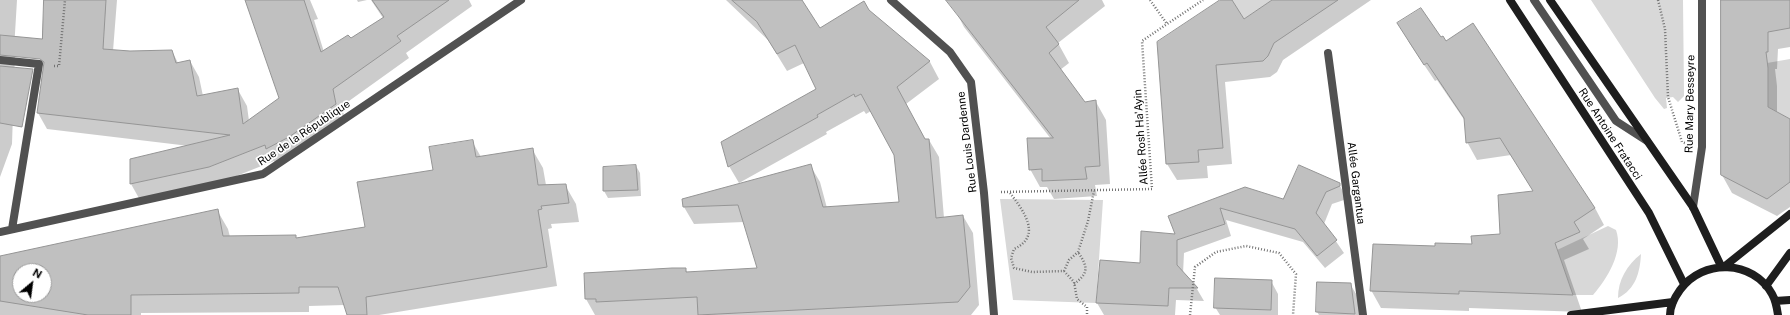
<!DOCTYPE html>
<html>
<head>
<meta charset="utf-8">
<style>
	body { margin:0 }
	#map { position:relative; width:1790px; height:315px; overflow:hidden; background:#fff; font-family:"Public Sans",sans-serif }
	canvas { display:block }
	.north { position:absolute; left:12px; top:263px; width:40px; height:40px; box-sizing:border-box; background:#fff; border:1px solid #999; border-radius:50%; rotate:29deg; font-size:11px; font-weight:700; line-height:16px; text-align:center; color:#000 }
	.north::after { content:''; display:block; margin:auto; width:14px; height:18px; background:#000; clip-path:polygon(50% 0,100% 100%,50% 72%,0 100%) }
</style>
</head>
<body>
<div id="map">
<canvas width="1790" height="315"></canvas>
<div class="north">N</div>
</div>
<script>
const ctx = document.querySelector('canvas').getContext('2d');
ctx.lineJoin = 'round';
function paint(path, color) {
  ctx.fillStyle = color;
  ctx.fill(path, 'evenodd');
}
function strokePath(path, color, width, dash) {
  ctx.strokeStyle = color;
  ctx.lineWidth = width;
  ctx.lineCap = dash ? 'butt' : 'round';
  ctx.setLineDash(dash || []);
  ctx.stroke(path);
}
function drawText(font, color, halo, rows, align = 'center') {
  ctx.font = font + ' "Public Sans",sans-serif';
  ctx.lineWidth = 3.5;
  ctx.setLineDash([]);
  ctx.textBaseline = 'middle';
  ctx.strokeStyle = halo;
  ctx.fillStyle = color;
  for (const [text, x, y, turn = 0] of rows) {
    ctx.save();
    ctx.translate(x, y);
    ctx.rotate((+turn || 0) * Math.PI / 180);
    ctx.textAlign = isNaN(turn) ? turn : align;
    if (halo) ctx.strokeText(text, 0, 0);
    ctx.fillText(text, 0, 0);
    ctx.restore();
  }
}
paint(new Path2D(`
	M1232,0H1272L1244,19Z
	M1591,0H1683L1684,96L1678,102L1673,97L1666,98L1667,108L1664,109L1655,98Z
	M1790,59V119L1768,107L1767,63Z
	M1000,199L1103,200L1096,303L1013,300Z
	M1608,226L1616,230C1624,252 1607,279 1593,295H1573L1557,250Z
	M1641,254C1640,272 1636,289 1618,298C1618,280 1627,265 1641,254Z`), '#d8d8d8');
paint(new Path2D(`
	M0,0H17L14,50L15,53L12,144L0,177Z
	M45,0H117L113,51L130,52L172,51L178,63L190,61L199,77L203,96L238,90L247,106L249,121L280,98L247,0H310L318,19L314,20L324,52L350,39L383,18L371,0H469L472,6L406,53L409,58L342,106L345,121L277,165L274,161L219,183L140,200L131,184L189,146L47,129L38,113L45,66L41,58Z
	M357,0H367L358,2Z
	M726,0H801L820,30L869,11L930,62L939,79L906,104L925,140H929L939,157L944,218L963,216L973,233L979,305L971,315H595L586,299L685,269L688,273L758,269L744,222L694,224L684,207L810,165L820,182L827,208L900,203L894,155L871,111L866,114L864,111L826,132L827,134L739,183L729,166L818,90L804,63L787,71L768,40Z
	M950,0H1102L1105,6L1058,43L1069,63L1060,70L1085,103L1096,102L1106,120L1110,184L1095,185L1097,196L1054,199L1047,187H1040L1030,169L1051,139L964,27Z
	M1222,0H1231L1244,20L1274,0H1371L1283,60L1277,72L1270,77L1225,82L1232,164L1207,166L1208,178L1177,180L1167,164Z
	M1721,0H1790V47L1778,49L1777,69H1775L1777,86V113L1790,120V207L1777,216L1732,193L1722,175Z
	M1440,38L1595,208L1604,225L1583,239L1589,249L1564,260L1582,312L1469,308V311L1381,308L1371,290L1436,247L1473,245L1501,235L1534,192L1511,155L1477,160L1467,142L1465,121L1437,80L1435,81L1408,41Z
	M472,141L481,157L532,149L543,168L546,185H565L576,204L579,222L551,224L552,228L548,229L557,286L379,315H348L345,305L309,306V312L141,313V315H0V257L217,210L228,229L230,237L295,236L297,239L366,228ZM20,271H44V295H20Z
	M636,166L640,173L641,196L608,198L604,191V168Z
	M1339,184L1347,199L1332,204L1324,224L1344,253L1325,268L1303,242L1226,220L1231,236L1184,253L1183,274L1197,289L1204,301L1176,300L1175,315H1104L1097,303L1176,235L1245,188L1284,200Z
	M1271,281L1278,294V315H1220L1215,307Z
	M1350,284L1358,297L1360,315H1319L1317,312Z`), '#0003');
const building = new Path2D(`
	M44,0H106L103,49L130,51L172,50L176,63L190,60L197,96L238,88L243,124L279,98L245,0H304L321,52L348,35L351,38L384,17L372,0H449L397,36L401,41L333,89L336,104L289,137L266,149L265,145L209,167L130,184V159L230,135L37,113L44,62L40,59L0,55V35L42,39Z
	M732,0H802L820,28L864,1L869,10L930,61L897,87L925,139H929L936,218L963,215L970,287L958,302L698,315L697,297L596,302V299H585L584,273L672,268H686V272L757,268L738,205L683,207L682,199L811,164L823,207L899,202L894,155L861,94L855,97L854,94L817,115L818,117L728,167L721,142L816,89L795,45L777,54L757,22Z
	M946,0H1079L1046,27L1059,44L1049,53L1085,102L1096,100L1100,166L1085,167L1087,179L1042,181V169L1029,170L1027,138H1053Z
	M1220,0H1232L1244,19L1272,0H1338L1274,43L1268,56L1263,61L1216,65L1223,148L1198,150L1199,162L1166,164L1157,42Z
	M1721,0H1790V28L1768,32V52H1766L1768,68V107L1790,119V182L1767,199L1721,175Z
	M1421,8L1441,37L1443,36L1446,41L1473,23L1595,208L1574,222L1580,232L1555,243L1573,295L1459,291V294L1370,291L1373,244L1435,246V243L1472,244L1471,236L1500,234L1498,195L1533,191L1500,138L1466,143L1464,118L1427,63L1424,65L1397,23Z
	M0,66L33,69L22,127L0,123Z
	M473,140L476,157L533,148L538,185L566,184L569,203L541,206L542,209L538,210L547,267L366,297L367,315H347L338,287H299V293L131,295V315H88L0,301V256L218,209L223,236L296,235V238L365,227L357,182L433,170L429,147ZM20,271H44V295H20Z
	M636,165L638,190L603,191V167Z
	M1299,165L1340,183V186L1326,192L1316,213L1337,240L1317,256L1295,229L1220,208L1225,224L1177,240V265L1198,288H1169L1168,306L1096,303L1100,260L1140,263L1141,231L1175,234L1168,216L1245,187L1283,199Z
	M1215,278L1272,280L1271,310L1214,308Z
	M1317,282L1351,283L1355,314L1316,312Z`);
paint(building, '#c0c0c0');
strokePath(building, '#959595', 1);
strokePath(new Path2D(`
	M1150,0L1167,24L1203,0
	M1658,0L1665,29L1668,97L1682,142L1685,143
	M54,66H59L65,0
	M1001,192L1152,189L1142,41L1167,24
	M1010,193C1023,210 1043,236 1014,249L1011,258L1014,268L1032,272L1064,271L1069,260L1078,252L1088,221L1094,191
	M1064,271L1074,282L1077,299L1087,307V315
	M1074,284C1089,273 1088,267 1078,252
	M1190,315L1195,267L1216,252L1246,246L1279,253L1296,274L1293,315`), '#737373', 2.5, [1, 2]);
strokePath(new Path2D(`
	M1534,0L1616,121L1647,141
	M1328,53L1363,315`), '#515151', 8);
strokePath(new Path2D(`
	M891,0L950,52L971,82L984,193L994,315
	M0,60L39,64L12,229
	M1693,207L1702,147V0
	M0,232L263,174L521,0`), '#515151', 8);
strokePath(new Path2D(`
	M1510,0L1649,213L1684,284
	M1550,0L1693,207L1721,266
	M1725,266L1790,214
	M1766,286L1790,253
	M1775,301L1790,300
	M1571,315L1673,302
	M1670,315C1670,306 1675,297 1680,290C1703,258 1753,260 1772,294C1776,301 1777,308 1778,315`), '#1e1e1e', 8);
drawText('11px', '#000', '#fff', [
	["Rue Mary Besseyre",1690,104,-89],
	["Rue de la République",304,133,-34],
	["Rue Antoine Fratacci",1610,134,57],
	["Allée Rosh Ha'Ayin",1141,137,-94],
	["Rue Louis Dardenne",967,142,-97],
	["Allée Gargantua",1356,183,83]
]);
</script>
</body>
</html>
